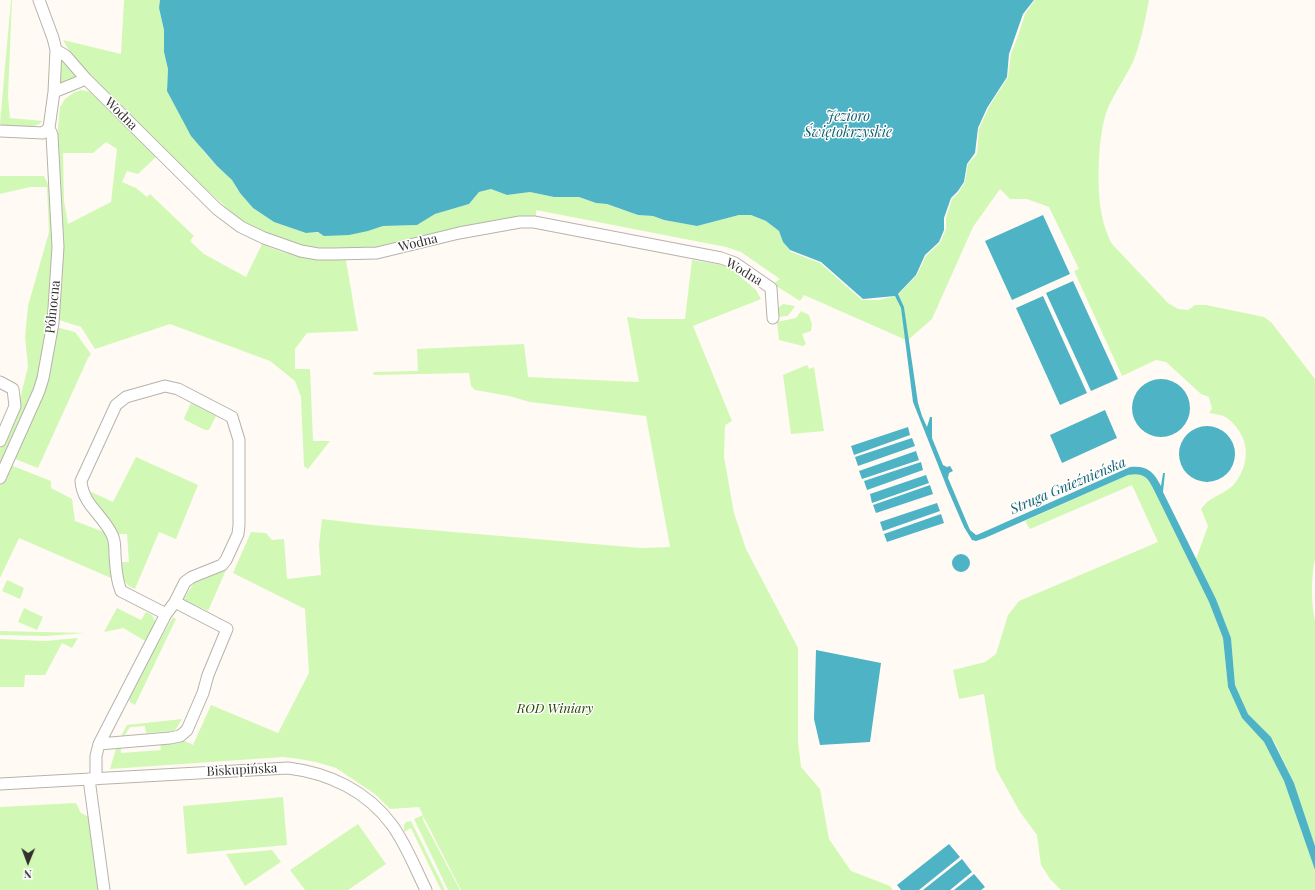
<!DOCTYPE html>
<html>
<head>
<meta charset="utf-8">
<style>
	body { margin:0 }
	#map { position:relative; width:1315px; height:890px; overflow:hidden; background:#fffbf4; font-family:"Playfair Display",serif }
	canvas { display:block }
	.north { position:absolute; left:8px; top:842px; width:40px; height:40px; -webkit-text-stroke:3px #fff; paint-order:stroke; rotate:181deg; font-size:11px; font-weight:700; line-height:16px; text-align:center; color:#33312e }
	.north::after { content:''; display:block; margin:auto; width:14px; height:18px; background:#33312e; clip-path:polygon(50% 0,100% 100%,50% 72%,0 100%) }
</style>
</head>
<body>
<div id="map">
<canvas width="1315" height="890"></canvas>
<div class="north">N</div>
</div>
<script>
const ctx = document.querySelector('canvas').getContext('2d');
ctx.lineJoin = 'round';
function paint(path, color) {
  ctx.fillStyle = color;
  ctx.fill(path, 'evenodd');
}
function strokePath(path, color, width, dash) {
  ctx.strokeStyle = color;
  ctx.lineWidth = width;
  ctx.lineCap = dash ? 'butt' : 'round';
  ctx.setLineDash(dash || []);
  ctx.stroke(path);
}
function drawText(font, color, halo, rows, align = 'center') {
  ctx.font = font + ' "Playfair Display",serif';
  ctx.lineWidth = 3;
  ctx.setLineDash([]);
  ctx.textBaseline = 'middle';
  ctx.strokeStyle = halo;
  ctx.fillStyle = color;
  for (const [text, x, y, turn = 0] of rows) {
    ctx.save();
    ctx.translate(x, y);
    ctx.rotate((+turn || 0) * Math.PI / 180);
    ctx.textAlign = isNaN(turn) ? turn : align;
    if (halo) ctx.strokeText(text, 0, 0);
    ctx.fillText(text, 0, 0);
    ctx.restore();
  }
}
paint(new Path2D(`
	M11,0H12L8,96L10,118L43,121C32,131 16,127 2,126L0,123Z
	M124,0H160L159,8L164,30V52L168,69L167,90L204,152L217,166L232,180L240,193L253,208L274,222L306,233L368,231L383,226L417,225L435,214L469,204L479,192L491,189L507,195L530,192L554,197H579L596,203L607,204L638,215L653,216L664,220L697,226L739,215H751L766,221L779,231L783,242L791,252L820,263L862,300H879L895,296L901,308L906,340L804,295L800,301L773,284L780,279L741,252L726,247L536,210V217L374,249L334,250L297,245L276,238L244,223L200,184L76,62L63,40L121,54Z
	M1035,0H1149C1145,21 1141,42 1133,62C1125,78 1114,94 1107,110C1102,125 1100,142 1099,158C1098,188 1098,217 1112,244L1168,303L1178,309L1188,310L1195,305H1206L1264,317L1271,322L1315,379V559C1311,578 1311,601 1315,621V846L1294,783L1275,743L1271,737L1248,714L1235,685L1231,638L1216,599L1196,559L1208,526L1201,509C1204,506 1206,502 1210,500C1217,495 1229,491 1235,483C1252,461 1249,435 1227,418C1223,415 1215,414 1209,413L1212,409L1209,397L1201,394L1166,362L1156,360L1122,376L1074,271L1079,269L1049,207L1027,199H1010L1000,189L973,227L932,319L908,340L904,307L898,295L917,275L926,256L940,243L946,229V218L952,199L959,192L965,182L968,164L977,154L979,129L989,107L1008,77L1011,54L1018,36L1025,14Z
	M64,60L77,76L76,78L63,84L60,82L61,62Z
	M81,90L90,92L156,157L138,174L127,171L122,182L136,188L147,197L150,194L194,236L190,241L204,254L246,277L262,244C288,257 318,260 346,260L358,331L307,333L295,349V369H310L313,441H330L308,469L304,466L301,397L295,381L270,361L170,324L95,349L81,327L59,320L58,318L62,281V245L57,138L60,107L65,99L73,93ZM106,142L117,149L111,202L68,224L64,201L63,153H93Z
	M0,176H44L50,188L54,243L48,322L40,377L0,469V449L18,406L28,367L25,337L28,306L49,232L47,187H30L0,194Z
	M692,260L728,266L756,290L761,299L693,326L732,421L725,425L724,457L734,513L746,549L798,648V742L801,767L820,789L829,839L851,871L890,886L893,890H461L423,816V820L460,890H448L414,819L423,815L419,807L390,809L375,794L336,768L316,762L299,759L283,757L110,769L117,745H121V753L161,750L160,742L183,740L193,745L211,705L278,733L309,673L305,609L233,573L251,532L266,533L272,540L284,539L287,579L321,575L319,545L322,519L372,525L641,548L670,547L646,416L530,402L509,396L475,390L471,386L469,373L374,375L373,372L418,371L417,349L524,344L528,377L639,382L627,317L642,319H685Z
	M783,304L795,306L788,316L776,317C776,311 777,308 783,304Z
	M801,311L809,315L812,324L811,331L802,334L806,344L803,346L779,340L777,322L796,318Z
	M56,327L75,332L91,354L88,358L38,468L15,459V454Z
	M807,365L809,369L814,367L824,431L791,434L783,375Z
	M191,403L216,416L209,430H205L185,420L184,418Z
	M136,457L198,485L176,539L159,532L135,589C121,582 122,577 121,562H129L127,534H115L87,490L113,502Z
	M13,466L51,481V488L72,499L75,521L104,532L110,547L111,578L19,538L0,578V485L8,467Z
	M1138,473L1144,476L1152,485L1209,602L1223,638L1228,687L1242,718L1264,742L1284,781L1315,870V890H1061L1050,879L1041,865L1037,835L1020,812L996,769L984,694L959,699L953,670L985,662L996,654L1008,615L1019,601L1158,542L1132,485L1030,529L1025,521L1128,475Z
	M226,570L208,611L183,600L194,583Z
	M7,580L24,588L20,599L2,591Z
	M24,608L43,617L37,630L18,622Z
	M117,608L141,620L146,612L152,615L155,621L154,628L147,642L123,628L104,632Z
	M173,617L176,619L135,705L130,702L129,697L131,691Z
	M0,631L86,633L46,636L0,635Z
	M78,638L72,648L62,643L45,675H25L24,687H0V639L45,641Z
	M182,719L176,729L173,731L146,733L145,726L130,727L125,735L121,736L127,725Z
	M283,797L287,845L187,854L183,806Z
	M76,803L81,813L89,817L100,890H0V807Z
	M411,821L445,890H441L411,828L404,832V825L406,822Z
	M358,824L386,864L348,890H305L290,870Z
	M272,850L281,862L245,886L226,854Z`), '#d2f8b6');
paint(new Path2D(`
	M160,0H1034L1023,14L1009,54L1007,77L987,108L978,128L975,153L967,164L964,182L958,191L951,198L944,218V230L939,242L925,255L916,275L898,294L904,307L918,403L922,416L927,427L930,417H932V438L943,465L947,467L950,466L953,471L949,473L948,478L970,530L976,535L979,534L1130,467C1147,465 1154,472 1161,486L1163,473H1165L1163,492L1216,599L1231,638L1235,685L1248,714L1271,737L1294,783L1315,846V870L1284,781L1264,742L1242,718L1228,687L1223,638L1209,602L1154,490C1148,477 1143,472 1128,475L985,538L976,541L972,540L964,527L948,490L913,402L901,308L895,296L863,299L821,262L790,250L783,242L779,231L766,221L751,215H739L697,226L664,220L653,216L638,215L607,204L596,203L579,197H554L530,192L507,195L491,189L479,192L469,204L435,214L417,225L383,226L368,231L349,235L324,236L318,232L306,233L274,222L253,208L240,193L232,180L217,166L191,136L167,91L168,69L164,52V30L159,8Z
	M1043,215L1070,274L1012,300L985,241Z
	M1073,281L1118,379L1091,391L1046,293Z
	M1043,296L1087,393L1060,405L1016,308Z
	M1132 408a29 29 0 1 1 58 0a29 29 0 1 1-58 0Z
	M1105,410L1117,438L1062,463L1050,435Z
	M1179 454a28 28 0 1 1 56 0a28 28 0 1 1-56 0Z
	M908,427L910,435L854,455L851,446Z
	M912,438L915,446L858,466L855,457Z
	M916,451L919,460L862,479L859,471Z
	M921,462L923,470L867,490L864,481Z
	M926,475L929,483L872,503L870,494Z
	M930,485L933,494L876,513L873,505Z
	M937,503L940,511L883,531L880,522Z
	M941,514L944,523L887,542L884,534Z
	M952 563a9 9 0 1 1 18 0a9 9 0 1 1-18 0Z
	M816,650L881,663L870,742L820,745L814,719Z
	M949,844L960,857L919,890H901L897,885Z
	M962,859L972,872L950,890H923Z
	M974,874L985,887L981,890H954Z`), '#4fb3c6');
const minor = new Path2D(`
	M56,50L66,56L86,79L217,209L241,227L264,238L301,251L318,254H334L377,253L459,233L520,222H534L721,258L735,263L771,288L773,318
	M54,92L86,79
	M0,131L43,133L49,128L54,92L56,50L53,38L39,0
	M0,382L13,389L15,406L0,441
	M0,478L39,391L43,378L53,323L58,247L52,135L49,128
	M99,744L170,738L180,736L187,730L203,693L208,675L227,629L175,602
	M89,779L104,890
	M96,779V756L99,744L166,614L175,602L185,582L192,577L222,565L226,560L238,534L239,525V440L232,417L178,389L165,386L126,397L116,405L81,481C83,506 104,515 113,537C115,542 115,549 115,555C116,568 116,579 121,591L166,614
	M0,784L288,768C329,773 367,791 392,825C406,844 415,868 426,890`);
strokePath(minor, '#b7b3ab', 13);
strokePath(minor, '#fff', 11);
drawText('13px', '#33312e', '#fff', [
	["Wodna",121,114,45],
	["Wodna",418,243,-14],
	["Wodna",744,272,31],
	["Północna",53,307,-84],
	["Biskupińska",242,770,-3]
]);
drawText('italic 13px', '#264600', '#fff', [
	["ROD Winiary",555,709]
]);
drawText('italic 14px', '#0f6271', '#fff', [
	["Jezioro",848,117],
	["Świętokrzyskie",848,133],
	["Struga Gnieźnieńska",1068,486,-23]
]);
</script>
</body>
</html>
